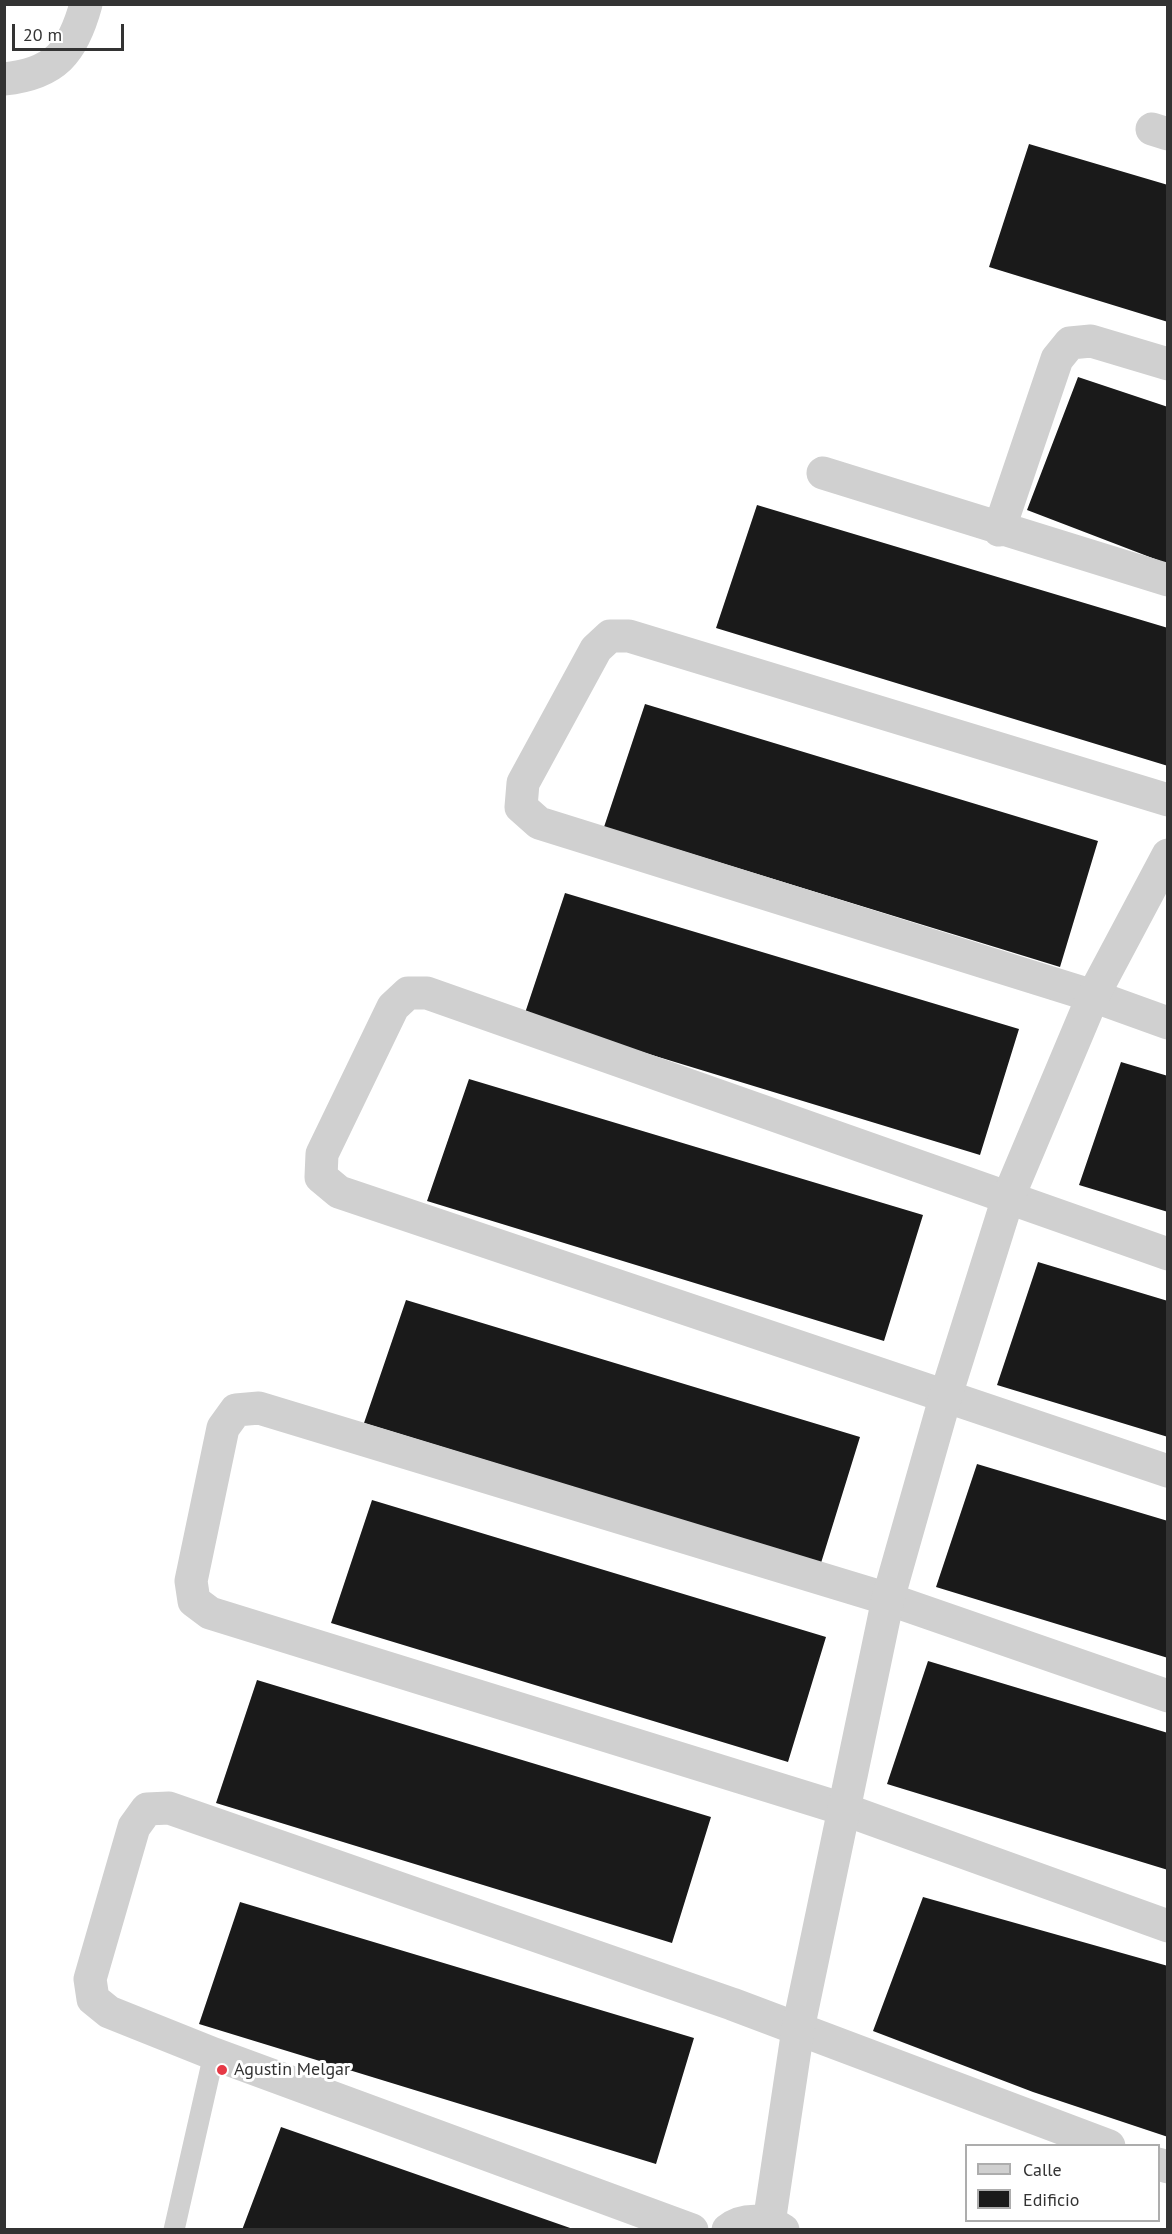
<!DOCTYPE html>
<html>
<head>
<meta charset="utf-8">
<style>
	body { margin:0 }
	#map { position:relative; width:1172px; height:2234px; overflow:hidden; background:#fff; font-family:"PT Sans",sans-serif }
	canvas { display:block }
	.frame { position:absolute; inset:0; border:6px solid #333; pointer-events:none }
	.legend { position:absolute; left:965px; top:2144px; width:195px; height:78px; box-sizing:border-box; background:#fff; border:2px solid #adadad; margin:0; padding:8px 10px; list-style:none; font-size:18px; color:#333 }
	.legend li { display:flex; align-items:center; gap:12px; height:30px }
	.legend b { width:30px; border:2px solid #adadad }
	.scale { position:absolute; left:12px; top:24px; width:112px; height:27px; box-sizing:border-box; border:3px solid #333; border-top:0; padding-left:8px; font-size:18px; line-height:21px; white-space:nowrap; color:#333; -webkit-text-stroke:4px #fff; paint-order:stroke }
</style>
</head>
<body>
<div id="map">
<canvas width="1172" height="2234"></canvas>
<div class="frame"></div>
<ul class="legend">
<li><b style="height:8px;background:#d0d0d0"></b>Calle</li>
<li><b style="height:16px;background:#1a1a1a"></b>Edificio</li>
</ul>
<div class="scale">20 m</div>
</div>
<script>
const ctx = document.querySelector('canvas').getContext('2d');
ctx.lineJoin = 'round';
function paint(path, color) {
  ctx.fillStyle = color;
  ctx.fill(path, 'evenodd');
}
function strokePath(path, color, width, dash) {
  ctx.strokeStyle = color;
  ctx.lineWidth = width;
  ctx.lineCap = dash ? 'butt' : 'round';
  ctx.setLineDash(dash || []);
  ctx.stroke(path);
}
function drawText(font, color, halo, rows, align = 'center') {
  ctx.font = font + ' "PT Sans",sans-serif';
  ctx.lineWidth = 6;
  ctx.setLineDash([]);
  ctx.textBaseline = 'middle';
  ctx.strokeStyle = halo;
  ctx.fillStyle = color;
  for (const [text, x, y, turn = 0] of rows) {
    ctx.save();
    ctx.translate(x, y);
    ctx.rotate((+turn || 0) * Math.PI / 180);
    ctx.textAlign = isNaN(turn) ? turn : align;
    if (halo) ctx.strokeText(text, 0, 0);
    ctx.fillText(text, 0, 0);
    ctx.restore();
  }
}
paint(new Path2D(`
	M1029,144L1168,185V322L989,267Z
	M1078,377L1168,407V564L1027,510Z
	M757,505L1168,628V766L716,628Z
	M645,704L1098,841L1060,967L604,827Z
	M565,893L1019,1029L980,1155L524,1016Z
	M1121,1062L1168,1076V1212L1079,1185Z
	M469,1079L923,1215L884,1341L427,1201Z
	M1038,1262L1168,1301V1437L997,1385Z
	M406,1300L860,1437L821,1563L364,1423Z
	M977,1464L1168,1521V1658L936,1587Z
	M372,1500L826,1637L788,1762L331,1623Z
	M928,1661L1168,1733V1870L887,1784Z
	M257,1680L711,1817L672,1943L216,1803Z
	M923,1897L1168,1966V2137L1033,2092L873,2031Z
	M240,1902L694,2038L656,2164L199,2024Z
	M281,2127L573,2229V2230H242Z`), '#1a1a1a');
strokePath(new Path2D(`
	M174,2230L214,2054`), '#d0d0d0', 21);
strokePath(new Path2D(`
	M4,79C55,74 73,52 86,4
	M1152,129L1168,134
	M823,473L1168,580
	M999,530L1057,359L1070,343L1091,341L1168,364
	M1168,800L629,636H610L596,649L523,783L521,807L539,823L1093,996L1168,1023
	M1168,1254L427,993H408L393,1007L322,1154L321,1177L339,1192L1168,1471
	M1168,1696L888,1599L259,1408L236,1410L223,1428L191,1581L194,1601L210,1613L843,1809L1168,1926
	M1158,2164L1168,2167
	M692,2230L214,2054L109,2012L93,1999L90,1979L134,1827L147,1809L169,1808L732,2004L1109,2146`), '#d0d0d0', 33);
strokePath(new Path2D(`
	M769,2223L798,2029L888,1599L946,1395L1008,1198L1093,996L1168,855
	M728,2230C743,2218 767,2219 783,2230`), '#d0d0d0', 33);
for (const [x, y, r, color] of [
	[222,2070,6,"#e63946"]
]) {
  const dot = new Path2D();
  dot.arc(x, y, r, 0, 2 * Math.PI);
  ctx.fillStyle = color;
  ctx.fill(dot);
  strokePath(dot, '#fff', 2);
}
drawText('18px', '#333', '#fff', [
	["Agustin Melgar",234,2070]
], 'left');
</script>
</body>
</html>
